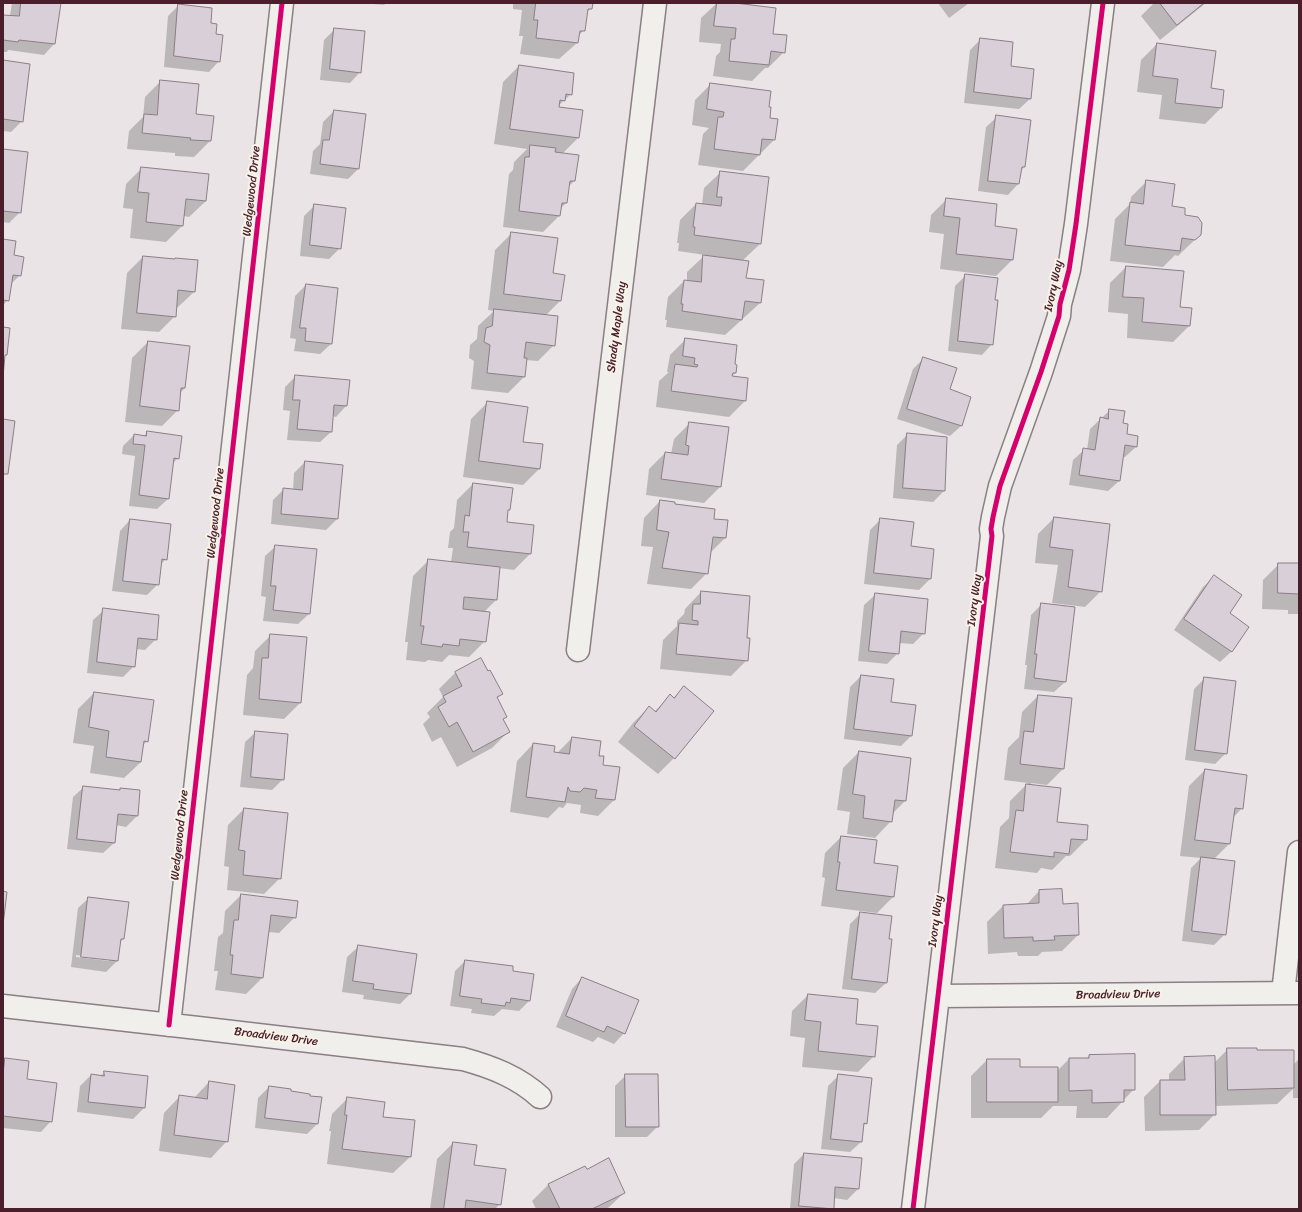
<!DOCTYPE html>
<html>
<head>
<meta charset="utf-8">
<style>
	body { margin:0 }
	#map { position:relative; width:1302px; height:1212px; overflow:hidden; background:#eae4e7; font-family:Sriracha,sans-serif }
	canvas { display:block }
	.frame { position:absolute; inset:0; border:4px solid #4a1f2b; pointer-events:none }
</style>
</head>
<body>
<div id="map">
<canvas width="1302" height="1212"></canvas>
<div class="frame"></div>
</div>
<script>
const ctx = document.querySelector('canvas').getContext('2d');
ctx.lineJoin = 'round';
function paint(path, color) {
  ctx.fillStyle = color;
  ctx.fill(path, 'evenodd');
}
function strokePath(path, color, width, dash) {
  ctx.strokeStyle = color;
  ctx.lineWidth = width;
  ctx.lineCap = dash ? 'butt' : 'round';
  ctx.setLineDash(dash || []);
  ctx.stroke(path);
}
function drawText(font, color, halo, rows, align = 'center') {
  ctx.font = font + ' Sriracha,sans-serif';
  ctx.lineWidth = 4;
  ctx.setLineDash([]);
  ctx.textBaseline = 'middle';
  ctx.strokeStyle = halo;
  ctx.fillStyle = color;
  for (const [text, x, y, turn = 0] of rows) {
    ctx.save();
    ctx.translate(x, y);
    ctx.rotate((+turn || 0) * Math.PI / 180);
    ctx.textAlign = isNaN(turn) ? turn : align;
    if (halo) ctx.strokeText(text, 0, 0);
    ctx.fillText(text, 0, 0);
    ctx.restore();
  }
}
paint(new Path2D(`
	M12,3H60L54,44L44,55L8,50L7,52H3V16H10Z
	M362,3H386L384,5Z
	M513,3H592L591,8L586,13L584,30L578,36L577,43L559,59L520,54L523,36H519L522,10L513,9Z
	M717,3H752L750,6L784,52L768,68H765L752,81L713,76L716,56L720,52L721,44L699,42L701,18Z
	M938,3H969L949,18Z
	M1154,3H1206L1160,40L1141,16Z
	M179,5L210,24L215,35L219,61L209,72L164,67L168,16Z
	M335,29L360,72L350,83L320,80L324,40Z
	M981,39L1010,66L1030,99L1019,109L964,103L970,50Z
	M1157,44L1210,89L1223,90L1221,108L1205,124L1159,119L1162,95L1137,92L1141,60Z
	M3,61L22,121L11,132L3,131Z
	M519,66L571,94L557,107L578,138L562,154L574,181L568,187L566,203L560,209L559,216L543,232L503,227L509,174L513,170L514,162L527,149L494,144L503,82Z
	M161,81L195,115L212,117L210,141L194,157L175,156V153L127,149L129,131L143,117L145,97Z
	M711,84L768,119L777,120L774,140L743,171L698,165L703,134L709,128L692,125L695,100Z
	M334,111L358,169L348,179L310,174L313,151L320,144L323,122Z
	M997,117L1024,167L1020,171L1018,184L1008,195L978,191L986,127Z
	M3,150L20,212L9,223L3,222Z
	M142,168L206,201L189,217L184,216L182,226L166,242L130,238L133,209L123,208L126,184Z
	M721,172L767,178L760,244L742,261L745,279L763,281L760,303L725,335L666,327L667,320H665L668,297L684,281L687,282V272L705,255L678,251L679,243H677L680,220L696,204L702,205L704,188Z
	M1147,181L1171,207L1184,216L1200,235L1183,251L1178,256L1175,255L1163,267L1110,261L1115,219L1130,204L1131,197Z
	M947,199L993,227L1016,229L1012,260L996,276L940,269L944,234L929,232L931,215Z
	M315,205L340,248L329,259L300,256L304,216Z
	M512,233L552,274L564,275L560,301L545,316L554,345L538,361L525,360L524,377L508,393L471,389L474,361L469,358L470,345L477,339L478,326L494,311L488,310L495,250Z
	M3,240L13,256L20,275L10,285L8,300L3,305Z
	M143,257L194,292L177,308L176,307L175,316L159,332L121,329L127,273Z
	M1126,267L1179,308L1189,326L1173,342L1127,338L1128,314L1108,312L1110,283Z
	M966,275L994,301L992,344L982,355L948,351L955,286Z
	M306,285L331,344L320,354L294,351L296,339L290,338L295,296Z
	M686,339L733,365L735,373L731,377L747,379L745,401L729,417L656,407L659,381L669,372H667L670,355Z
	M148,342L185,388L180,393L178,410L162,426L125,422L132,358Z
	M924,358L949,390L961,426L950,436L897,419L913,369Z
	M296,376L349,381L346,406L336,417L332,416L331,432L320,442L287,440L290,411L283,410L285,387Z
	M487,403L522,442L539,469L523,485L463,477L471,419Z
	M1110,410L1122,424L1126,435L1136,447L1125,457H1123L1119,481L1108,491L1069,485L1073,460L1084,450H1087L1090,429Z
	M690,423L720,487L704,503L646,495L649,469L665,453L671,454L674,439Z
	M147,432L178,458L172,464L168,499L157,509L129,506L135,456L122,454L123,446L134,435L143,437Z
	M908,434L944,491L933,502L893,498L897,445Z
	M305,462L337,519L326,530L271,524L273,500L284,489L293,490L294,473Z
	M473,484L509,510L507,512L506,523L530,554L514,570L499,568L496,600L483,613L485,641L469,657L449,655L442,662L428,660L425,662L406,660L408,642H405L413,576L429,560L451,562L453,548H448L450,532L454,528L457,500Z
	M660,501L674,505L713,520L725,538L710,553L707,573L691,589L647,584L653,547L641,546L644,518Z
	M1054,518L1101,591L1085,607L1052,603L1058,565L1035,563L1038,534Z
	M881,519L910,547L933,550L930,579L919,590L864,584L870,530Z
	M130,520L166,559L160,565L158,584L147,595L112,591L120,531Z
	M276,546L309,614L298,624L263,621L266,597L261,596L265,556Z
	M1279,564H1299V614H1288V610L1262,609L1263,580Z
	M1214,577L1228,614L1248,627L1231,652L1220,662L1174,630L1203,587Z
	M701,592L745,639L747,660L731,676L660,669L663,640L677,626V621L684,614L685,609Z
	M875,595L924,633L913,644L899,643L898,653L887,664L858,661L864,605Z
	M1042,604L1065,682L1054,692L1024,689L1027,665H1025L1031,615Z
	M104,610L156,639L145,650L136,649L134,666L123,677L87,673L93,620Z
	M271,635L300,703L284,719L243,715L247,675L253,668L255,651Z
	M481,659L502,694L496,699L506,717L502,720L508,732L492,748L457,767L441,737L432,742L423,724L430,717L427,713L443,697L439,689L455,673Z
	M861,676L911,736L901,746L844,739L850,687Z
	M1205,678L1226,753L1215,764L1185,760L1194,689Z
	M684,688L712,711L674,758L658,774L618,742L633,723L649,707L654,712L670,696L673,698Z
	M94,693L147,741L143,745L141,762L124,778L90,773L94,746L73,743L78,709Z
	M1038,696L1063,769L1047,785L1031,783V785L1056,823L1087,826L1086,840L1070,856H1066L1052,870L1041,868L1037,873L995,868L1000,827L1009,818L1010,801L1028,783L1004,780L1008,748L1019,737L1022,712Z
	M256,732L283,779L272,790L240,787L245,742Z
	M572,738L598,756L614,800L598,816L580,813L581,805L567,803L563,808L559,807L548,818L510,812L517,761L533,744L557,753Z
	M859,752L905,801L892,814L891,821L875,838L847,834L850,812L837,810L843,768Z
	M1205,770L1242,808L1233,818L1229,844L1214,859L1225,934L1214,945L1182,941L1191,868L1201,858L1180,856L1189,786Z
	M84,787L119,791L121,789L139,791L137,816L126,827L116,825L114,843L103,853L67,849L73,797Z
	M244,809L280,878L264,894L227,890L229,867L224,866L228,825Z
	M841,837L873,864L893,897L877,913L821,906L825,878L822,877L825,853Z
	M1039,891L1062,905L1078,935L1062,951L1042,952L1038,956H1018L1017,952L988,954L987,922L1003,906L1026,905Z
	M241,895L295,917L279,933L268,932L262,978L246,994L215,990L218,971H214L218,937L223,933L225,911Z
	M89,898L123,939L119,943L117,961L106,972L71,967L78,908ZM76,955L109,959V961L76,957Z
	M860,914L888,940L886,983L875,993L842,989L850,924Z
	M358,947L410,994L400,1004L363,999L364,995L342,992L347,957Z
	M465,961L512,972L529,1001L519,1011L502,1009L494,1016L471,1013L472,1009L450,1006L455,971Z
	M582,978L624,1033L614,1044L598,1037L593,1042L556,1027L572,989Z
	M808,995L855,1025L874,1056L858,1072L802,1067L805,1038L790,1036L792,1011Z
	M1228,1049L1256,1051L1293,1065L1299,1059V1098H1293V1089L1277,1104L1215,1106V1114L1199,1130L1145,1131L1144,1097L1160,1081H1169V1074L1185,1058L1214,1063Z
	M1089,1056L1134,1089L1107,1118H1076L1077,1106H1053L1041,1118H971V1076L987,1060L1019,1068L1057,1071L1069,1059H1086Z
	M5,1059L26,1080L51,1121L41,1132L3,1128V1062Z
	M105,1072L147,1077L144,1108L133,1119L77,1112L80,1086L91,1075L100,1076Z
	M626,1075L658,1126L647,1137H615V1086Z
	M839,1075L866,1123L863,1126L861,1142L850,1152L821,1149L828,1086Z
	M209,1082L227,1141L211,1158L159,1151L164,1113L180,1096L194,1098Z
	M269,1087L290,1092L317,1124L307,1134L255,1128L258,1098Z
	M348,1098L382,1117L410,1157L393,1173L327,1164L331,1131H329L332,1114Z
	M453,1143L473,1165L500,1204L495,1209H430L437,1159Z
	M804,1154L858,1189L847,1200L834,1198L832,1209H790L794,1164Z
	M585,1167L586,1170L624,1193L607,1209H536L532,1201L548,1185Z`), '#0003');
const building = new Path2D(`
	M21,3H61L55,44L19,40L18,42L3,40V15L19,16Z
	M536,3H593L592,9H588L585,31H580L578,43L536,38L538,20H534Z
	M717,3H735L776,8L773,34L787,35L785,53L771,51L769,65L729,61L731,39H735L736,28L714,26Z
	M1160,3H1204L1177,25Z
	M178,4L212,8L211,23L217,24L216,34L223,35L220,62L174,56Z
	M334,28L365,31L361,73L330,69Z
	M980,38L1013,42L1011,66L1034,69L1031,99L974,92Z
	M1157,43L1216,51L1211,88L1224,90L1222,108L1175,103L1178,79L1153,76Z
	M3,60L30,64L23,122L3,119Z
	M519,65L574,73L572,95L566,94L565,101L560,100L559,107L583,110L579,138L510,129Z
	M160,80L199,84L196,114L214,116L211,141L190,140L191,138L142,133L144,114L157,115Z
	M710,83L771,91L769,107H771L770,118L778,119L775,140L762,139L760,155L714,149L718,117H723L724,112L707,109Z
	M334,110L366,114L359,169L320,164L323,140H329Z
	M996,115L1031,120L1025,167H1022L1019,184L988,181Z
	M530,145L556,148L555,152L579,155L575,181H570L567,203H562L560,216L519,211L525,157H529Z
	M3,149L28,152L21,213L3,211Z
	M141,167L209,174L206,201L186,199L183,226L146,222L149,193L138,192Z
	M720,171L769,177L761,244L694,235L695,227H693L696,203L721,206L722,197H717Z
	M1146,180L1175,184L1172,206L1185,208V215L1198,217L1202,223L1201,235L1195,240L1182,238L1180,251L1125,245L1130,202L1143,204Z
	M946,198L997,204L995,226L1017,229L1013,260L956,254L960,218L944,216Z
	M314,204L346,208L341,249L310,245Z
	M511,232L558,238L553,273L565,275L561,301L504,294Z
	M3,239L16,241L14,255L24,257L21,276L13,275L9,301L3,300Z
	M703,255L749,261L746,278L764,280L761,303L745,301L742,320L682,311L683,304H681L684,280L701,282Z
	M143,256L175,259V258L198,260L195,292L178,290L176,317L137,313Z
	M1126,266L1184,271L1180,307L1192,308L1190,326L1142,322L1144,298L1123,297Z
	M965,274L998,278L995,300H998L993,345L958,341Z
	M306,284L338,288L332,344L305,341L306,328H300Z
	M494,309L558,316L555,346L526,342L524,358H527L525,377L487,373L490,345L484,342L486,328L492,326Z
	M3,327L10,328L7,355H5L3,377Z
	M685,338L737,345L735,364L737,365L736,373H733L732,376L748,378L746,401L671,391L675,364L697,367L698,365L694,364L695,358L683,356Z
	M148,341L190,346L185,388H181L179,411L140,406Z
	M923,357L957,368L950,389L971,397L962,426L907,409Z
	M295,375L350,380L347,406L334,405L332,432L297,429L300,400H293Z
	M487,401L528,407L523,442L543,444L540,469L479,461Z
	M1109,409L1125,411L1123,423L1128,424L1127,434L1138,436L1137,447L1125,445L1120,481L1079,475L1083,448L1095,450L1100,417L1108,419Z
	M3,419L15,421L8,474H3Z
	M689,422L729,427L721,487L661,479L665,452L688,455L689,446L686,445Z
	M147,431L182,436L179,459L174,458L169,499L139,495L145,445L133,444L134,434L146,436Z
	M907,433L947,437L945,491L903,488Z
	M305,461L343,465L338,519L281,514L283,488L302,490Z
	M473,483L513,488L510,510H508L507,522L534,525L531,554L467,547L469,532H463L465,515L469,516Z
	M660,500L675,502V504L715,509L714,519L728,520L726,538L713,537L708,574L662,568L669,532L657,530Z
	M1054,517L1110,524L1102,592L1068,587L1073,550L1050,547Z
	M880,518L914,522L911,546L934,549L931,579L874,573Z
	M130,519L171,524L167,560L162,559L159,585L123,581Z
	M275,545L317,549L310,614L273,610L276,586H271Z
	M428,559L500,567L497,600L464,597L463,609L490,612L486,642L460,639L459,646L443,644L442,647L421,644L424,626H421Z
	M1278,563H1299V594L1278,593Z
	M1214,575L1242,595L1230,613L1249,627L1232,652L1184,619Z
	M701,591L750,596L747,638H750L748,661L676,654L679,623L698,625V621L692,620L693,604H700Z
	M875,593L928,599L925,634L901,631L899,654L869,651Z
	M1041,603L1075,607L1066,682L1034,678L1037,654H1035Z
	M103,608L159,615L157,640L138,638L135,667L97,662Z
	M270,634L307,637L301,703L259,699L262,658H268Z
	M481,658L488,671L490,670L503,694L497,697L507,717L503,719L510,732L473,752L457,722L449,727L438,707L446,702L443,696L462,686L455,672Z
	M861,675L894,679L891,702L916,705L912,736L854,729Z
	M1204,677L1236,681L1227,754L1195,750Z
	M684,686L714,711L675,759L634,726L649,706L656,712L670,694L674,698Z
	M94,692L154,700L148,742L144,741L141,762L106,757L109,731L89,727Z
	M1038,695L1072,698L1064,769L1020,764L1024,731L1033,732Z
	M255,731L288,734L284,780L251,777Z
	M572,737L601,741L599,756H604L603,765L620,767L615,800L595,798L597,790L584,788L580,792L570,791L568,787L565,802L526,797L533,743L555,746L554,752L569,754Z
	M859,751L911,758L906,801L895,800L892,822L863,818L865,796L853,794Z
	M1205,769L1247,775L1243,809L1235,808L1230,844L1195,840Z
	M1026,784L1061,788L1057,822L1088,825L1087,840L1071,839L1069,854L1054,852V857L1010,852L1016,810L1023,811Z
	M83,786L120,790V788L140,790L138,816L118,814L115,843L77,839Z
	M244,808L288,813L281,879L243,875L245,851L239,850Z
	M841,836L877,840L874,863L898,866L894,897L836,890L840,862H838Z
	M1201,857L1235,861L1226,935L1192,931Z
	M1062,889L1063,904L1078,903L1079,935L1054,936L1055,940L1033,941V937L1004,938L1003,905L1039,903V890Z
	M3,891L7,892L3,925Z
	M241,894L298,901L296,918L271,915L263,978L231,974L233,955H230L234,920H238Z
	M88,897L129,902L124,939H121L118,961L81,957Z
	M860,912L892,916L889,939H892L887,983L852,979Z
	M358,945L417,954L411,994L373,989L374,984L353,981Z
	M465,960L513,966V971L534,974L530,1001L511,998L510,1003L506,1002L505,1006L481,1003L482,999L460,996Z
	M582,977L639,1000L625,1034L607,1026L604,1032L566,1016Z
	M808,994L858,999L856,1024L878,1026L875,1057L818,1051L821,1022L805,1020Z
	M1227,1048H1257V1050H1294V1088L1228,1090Z
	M1135,1054V1090H1124V1102L1092,1103V1090L1069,1091V1058H1089V1055Z
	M1215,1056L1216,1115H1160V1080H1185L1184,1057Z
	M5,1058L29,1061L27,1079L57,1083L52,1122L3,1116V1076Z
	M987,1059H1020V1067H1058V1102H987Z
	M104,1071L148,1076L145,1108L88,1102L91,1074L104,1076Z
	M625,1074H658L659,1127H626Z
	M838,1074L872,1078L867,1124L864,1123L862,1142L831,1139Z
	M209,1081L235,1085L228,1142L174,1135L179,1095L207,1099Z
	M269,1086L291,1089V1091L310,1094V1096L322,1097L318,1124L265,1118Z
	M347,1097L385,1102L383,1117L415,1120L411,1157L342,1149L347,1115H345Z
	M453,1142L477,1145L474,1165L506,1169L501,1205L466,1200L465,1209H444Z
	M804,1153L862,1158L859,1189L835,1187L834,1209L799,1206Z
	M609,1158L625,1193L592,1209H560L548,1184L585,1166L587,1169Z`);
paint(building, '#d9cfd9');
strokePath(building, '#8a7f83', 1);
const minor = new Path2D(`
	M578,650L655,3
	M1283,993L1299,852
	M938,996L1299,993
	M3,1006L198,1028L463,1059C492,1067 518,1077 540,1097
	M169,1025L282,3
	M913,1209L992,536L991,529L993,517L1000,486L1041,372L1059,316L1060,304L1069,270L1076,224L1103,3`);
strokePath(minor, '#8a7f83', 25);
strokePath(minor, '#f1efec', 22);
strokePath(new Path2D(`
	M169,1025L282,3
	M913,1209L992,536L991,529L993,517L1000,486L1041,372L1059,316L1060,304L1069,270L1076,224L1103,3`), '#d6006c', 5);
drawText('12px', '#4a1f2b', '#f7f3e8', [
	["Wedgewood Drive",252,191,-84],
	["Ivory Way",1054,286,-78],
	["Shady Maple Way",617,327,-83],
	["Wedgewood Drive",216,513,-84],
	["Ivory Way",975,600,-83],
	["Wedgewood Drive",180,835,-84],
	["Ivory Way",936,921,-83],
	["Broadview Drive",1118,995,-1],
	["Broadview Drive",276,1037,7]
]);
</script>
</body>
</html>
